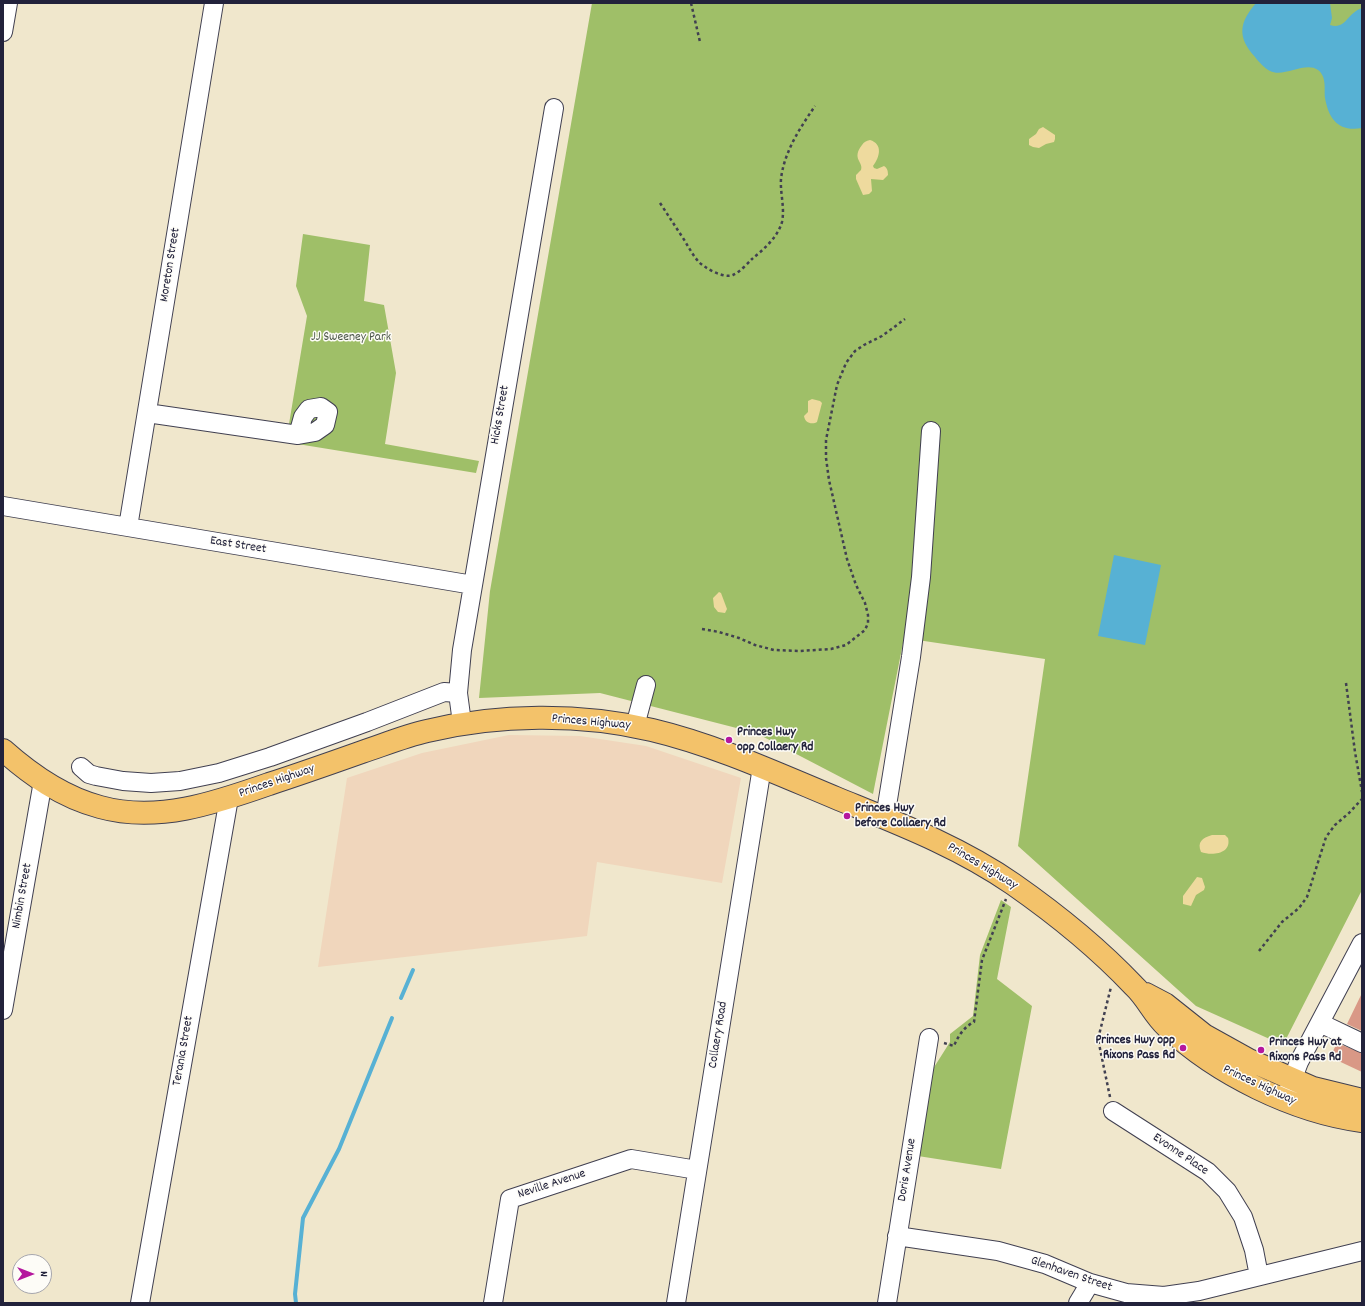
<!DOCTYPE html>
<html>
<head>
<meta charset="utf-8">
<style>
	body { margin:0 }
	#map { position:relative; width:1365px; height:1306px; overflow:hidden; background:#f0e7cc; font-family:Dekko,sans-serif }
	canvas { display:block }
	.frame { position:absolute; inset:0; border:4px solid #22223b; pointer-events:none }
	.north { position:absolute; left:12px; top:1254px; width:40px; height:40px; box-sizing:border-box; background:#fdfcf7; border:1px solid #a5a5ac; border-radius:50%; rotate:90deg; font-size:11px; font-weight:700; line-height:16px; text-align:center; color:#22223b }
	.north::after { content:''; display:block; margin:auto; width:14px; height:18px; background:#b5179e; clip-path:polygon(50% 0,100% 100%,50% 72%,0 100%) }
</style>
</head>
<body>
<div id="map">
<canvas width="1365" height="1306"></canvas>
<div class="frame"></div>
<div class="north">N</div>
</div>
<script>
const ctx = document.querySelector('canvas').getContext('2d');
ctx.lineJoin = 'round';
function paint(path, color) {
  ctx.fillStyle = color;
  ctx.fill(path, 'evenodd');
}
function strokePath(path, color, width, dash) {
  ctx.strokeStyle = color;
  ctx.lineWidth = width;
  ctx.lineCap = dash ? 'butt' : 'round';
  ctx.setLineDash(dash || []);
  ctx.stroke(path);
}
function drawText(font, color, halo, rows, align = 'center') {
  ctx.font = font + ' Dekko,sans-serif';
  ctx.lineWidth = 3;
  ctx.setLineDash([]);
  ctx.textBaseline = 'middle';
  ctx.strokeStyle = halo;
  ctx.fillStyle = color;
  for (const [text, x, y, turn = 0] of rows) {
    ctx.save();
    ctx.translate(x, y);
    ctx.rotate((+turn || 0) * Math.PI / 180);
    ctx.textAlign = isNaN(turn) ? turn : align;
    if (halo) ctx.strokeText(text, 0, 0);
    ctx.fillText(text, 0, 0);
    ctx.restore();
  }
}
paint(new Path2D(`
	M509,735L580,736L646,746L741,778L722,883L597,862L587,936L318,967L347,778L422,753Z`), '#f0d6bc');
paint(new Path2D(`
	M592,3H1362V890L1283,1045L1196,1006L1018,846L1045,659L904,638L873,794L756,733L600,693L479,698L490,591Z
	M303,234L370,245L364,301L384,305L396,373L385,444L479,461L476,473L156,421L288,430L307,316L296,286Z
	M1001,900L1011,907L997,979L1032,1006L1001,1169L918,1156L931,1072L950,1042V1034L973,1016L980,955Z`), '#9fbf68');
paint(new Path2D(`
	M1043,127L1055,135V139L1054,142L1046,144L1039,148L1033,147L1029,145V139L1036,134L1039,129Z
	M870,140C883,144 880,157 873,166L874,168L877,169L884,166C887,168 888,170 888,175L883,180L871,179L872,191L869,194L863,195L856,179V175C857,174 860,171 861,170C864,162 851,159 862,145C864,142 866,141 870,140Z
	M812,399L820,401L822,403L817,422L815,423C809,424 805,422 804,416L808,412V401Z
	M719,592L721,593L727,609L725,613L718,612L714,607L713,598Z
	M1212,835H1225L1228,838C1232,854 1212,856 1201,852C1197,842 1202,838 1212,835Z
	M1197,877L1202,878L1205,887L1204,890L1196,895L1191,906L1183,904V896Z`), '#eeda9e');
paint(new Path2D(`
	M1256,3H1330L1332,18L1330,25C1346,30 1347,13 1362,8V128C1339,132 1329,120 1325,98C1324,89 1327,77 1318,70C1305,61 1284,78 1270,71C1264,68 1259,62 1255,57C1237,37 1239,23 1256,3Z
	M1114,555L1161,565L1145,645L1098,636Z`), '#57b1d4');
strokePath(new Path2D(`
	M401,998L413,970
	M296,1303L295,1294L303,1218L339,1149L392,1018`), '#57b1d4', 4);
paint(new Path2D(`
	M1362,993V1031L1347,1024Z
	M1337,1043L1362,1053V1072L1330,1057Z`), '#d99886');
const minor = new Path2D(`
	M3,32L8,3
	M147,413L298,435L315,432L325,425L328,412L321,407L309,409L303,417L298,435
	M3,506L473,585
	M128,527L214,3
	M462,723L458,693L462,650L554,108
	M635,726L646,685
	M81,767L89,774L96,776L123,781L151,783L180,781L219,773L270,757L367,722L444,692L458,693
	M885,818L911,657L921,577L931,431
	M3,1010L43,781
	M1320,1023L1362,1043
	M1288,1091L1299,1062L1362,943
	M1113,1111L1208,1172L1227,1191L1243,1217L1254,1250L1259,1276
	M897,1236L998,1251L1045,1264L1090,1283L1126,1293L1164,1296L1199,1291L1362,1251
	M140,1303L229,798
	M493,1303L510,1199L631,1159L697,1170
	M676,1303L762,767
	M887,1303L929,1038
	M1078,1303L1090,1283`);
const major = new Path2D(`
	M3,750C31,775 62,797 100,807C157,823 215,803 269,784C300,774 331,763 362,752C383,745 405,736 427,731C498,714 580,713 652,730C715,745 776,773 836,798C897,823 958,846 1013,884C1056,914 1098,948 1134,986C1147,998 1153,1014 1167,1027C1217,1074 1294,1112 1362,1121
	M1146,994L1165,1004L1204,1035L1249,1060L1313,1088L1362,1100`);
strokePath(minor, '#414051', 20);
strokePath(major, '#414051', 24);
strokePath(new Path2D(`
	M691,3L700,42
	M660,203C668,215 675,226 683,238C688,246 692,254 698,261C704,268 724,279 733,275C740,272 747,264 752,259C763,250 778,237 782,222C785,208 780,193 781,179C784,152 800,128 815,106
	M702,629L719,632L739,638L755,645L774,650L799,651L831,649L846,645L865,630L868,623V615L865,603L856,585L847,559L829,480L826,458V440L837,385L846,363L855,351L864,345L882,336L905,319
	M1346,683L1355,752L1362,792
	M1259,951L1282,922L1299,908L1307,897L1326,837L1335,825L1349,813L1362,799
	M944,1043L954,1046C958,1036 964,1027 974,1022L982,960L1006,899
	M1110,1097L1098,1039L1111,987`), '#414051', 2.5, [3, 3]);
strokePath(minor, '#fff', 18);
strokePath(major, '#f3c26a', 22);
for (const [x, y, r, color] of [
	[729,740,4,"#b5179e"],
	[847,816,4,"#b5179e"],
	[1183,1048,4,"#b5179e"],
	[1261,1050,4,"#b5179e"]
]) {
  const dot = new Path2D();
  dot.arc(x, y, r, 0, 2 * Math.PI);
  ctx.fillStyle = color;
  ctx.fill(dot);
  strokePath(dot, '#fdfcf7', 1.5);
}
drawText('13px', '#22223b', '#fdfcf7', [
	["Moreton Street",171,265,-81],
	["Hicks Street",501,415,-80],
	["East Street",238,546,9],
	["Princes Highway",591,723,5],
	["Princes Highway",277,782,-19],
	["Princes Highway",982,867,31],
	["Nimbin Street",23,896,-80],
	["Collaery Road",719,1035,-81],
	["Terania Street",184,1051,-80],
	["Princes Highway",1259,1086,25],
	["Evonne Place",1180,1155,34],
	["Doris Avenue",908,1170,-81],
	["Neville Avenue",552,1185,-18],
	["Glenhaven Street",1071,1275,19]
]);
drawText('13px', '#4e594b', '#fdfcf7', [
	["JJ Sweeney Park",351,338]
]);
drawText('bold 13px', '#22223b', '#fdfcf7', [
	["Princes Hwy",737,733],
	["opp Collaery Rd",737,748],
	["Princes Hwy",855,809],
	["before Collaery Rd",855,824],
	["Princes Hwy opp",1175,1041,"right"],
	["Rixons Pass Rd",1175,1056,"right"],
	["Princes Hwy at",1269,1043],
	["Rixons Pass Rd",1269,1058]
], 'left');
</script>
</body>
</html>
